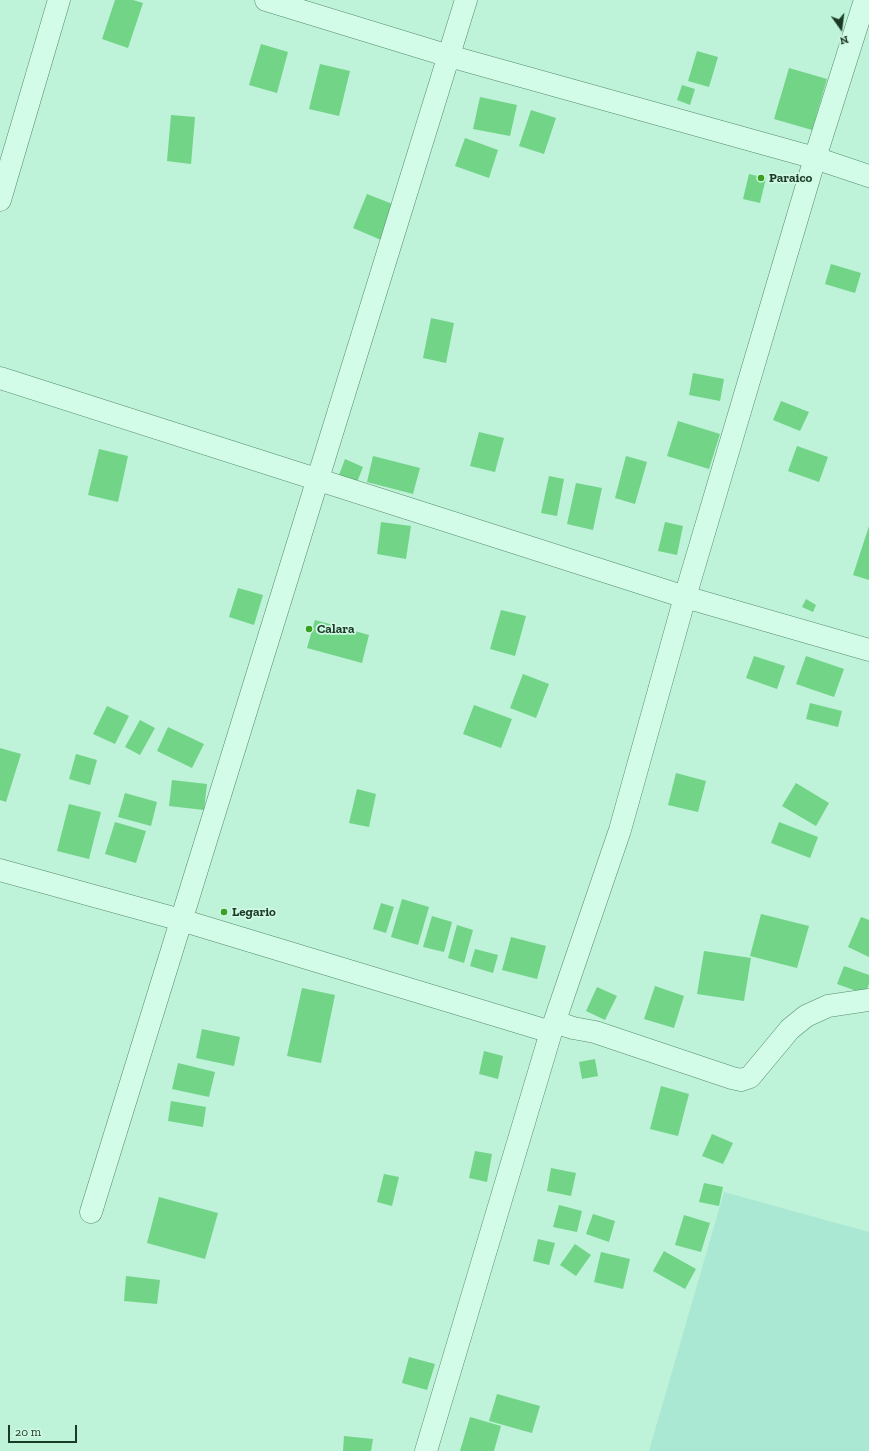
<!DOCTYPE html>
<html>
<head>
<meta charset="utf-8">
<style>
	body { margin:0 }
	#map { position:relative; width:869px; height:1451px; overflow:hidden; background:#bef2d9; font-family:"Zilla Slab",serif }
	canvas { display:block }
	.north { position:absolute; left:821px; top:8px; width:40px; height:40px; -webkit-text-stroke:3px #cff9e5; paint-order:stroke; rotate:166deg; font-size:11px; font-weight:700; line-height:16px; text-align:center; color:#1b3a24 }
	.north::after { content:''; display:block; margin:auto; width:14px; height:18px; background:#1b3a24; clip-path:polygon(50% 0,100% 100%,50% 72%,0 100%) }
	.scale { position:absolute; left:8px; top:1425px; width:69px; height:18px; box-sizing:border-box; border:2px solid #1b3a24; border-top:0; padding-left:5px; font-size:12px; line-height:14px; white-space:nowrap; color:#1b3a24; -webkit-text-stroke:3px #cff9e5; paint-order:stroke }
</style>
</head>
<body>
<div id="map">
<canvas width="869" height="1451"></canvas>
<div class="north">N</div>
<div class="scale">20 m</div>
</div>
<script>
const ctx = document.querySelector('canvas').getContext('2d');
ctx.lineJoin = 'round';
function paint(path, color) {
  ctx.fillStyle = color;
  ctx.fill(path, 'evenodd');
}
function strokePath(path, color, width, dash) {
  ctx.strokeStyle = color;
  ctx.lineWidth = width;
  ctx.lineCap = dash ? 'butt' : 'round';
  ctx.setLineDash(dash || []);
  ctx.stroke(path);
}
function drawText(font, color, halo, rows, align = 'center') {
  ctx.font = font + ' "Zilla Slab",serif';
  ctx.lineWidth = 3.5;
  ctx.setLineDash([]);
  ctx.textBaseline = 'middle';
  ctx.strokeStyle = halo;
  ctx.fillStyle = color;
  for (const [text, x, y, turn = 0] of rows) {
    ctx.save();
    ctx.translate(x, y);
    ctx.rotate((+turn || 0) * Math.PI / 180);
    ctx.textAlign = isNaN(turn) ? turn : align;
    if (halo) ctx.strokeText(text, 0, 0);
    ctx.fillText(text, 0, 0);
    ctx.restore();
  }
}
paint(new Path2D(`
	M724,1192L869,1232V1451H649Z`), '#abe8d3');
paint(new Path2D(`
	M115,0H133L143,3L128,48L102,39Z
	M261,44L288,52L277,93L249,85Z
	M697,51L718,57L709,87L688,81Z
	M320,64L350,71L339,116L309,109Z
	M789,68L827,79L812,130L774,119Z
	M682,85L695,89L690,105L677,100Z
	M480,97L517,105L510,136L473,129Z
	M531,110L556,118L544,154L519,146Z
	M171,115L195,117L191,164L167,161Z
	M465,138L498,150L489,178L455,166Z
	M749,174L766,178L760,203L743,199Z
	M367,194L395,205L381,240L353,228Z
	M831,264L861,273L855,293L825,284Z
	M431,318L454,323L446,363L423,358Z
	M693,373L724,379L720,401L689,395Z
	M781,401L809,412L800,431L773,420Z
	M678,421L720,434L709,469L667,456Z
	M479,432L504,438L495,472L470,466Z
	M797,446L828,457L819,482L788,471Z
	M99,449L128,456L118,502L88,495Z
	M373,456L420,468L413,494L367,482Z
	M626,456L647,462L635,504L615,498Z
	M345,459L363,467L357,482L339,475Z
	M549,476L564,479L557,516L541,513Z
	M576,483L602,488L593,530L567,524Z
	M381,522L411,526L406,559L377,554Z
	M665,522L683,526L677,555L658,551Z
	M869,526V580L853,575Z
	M238,588L263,595L254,625L229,617Z
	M806,599L816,605L813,612L802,607Z
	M501,610L526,616L515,656L490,649Z
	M315,620L369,635L362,663L307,648Z
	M754,656L785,666L777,689L746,678Z
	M806,656L844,669L834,697L796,684Z
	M523,674L549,684L536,718L510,708Z
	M810,703L842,711L838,727L806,719Z
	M474,705L512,719L501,748L463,734Z
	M107,706L129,716L115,744L93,734Z
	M140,720L155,728L140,755L125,747Z
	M168,727L204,744L192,768L157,751Z
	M0,748L21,754L6,802L0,800Z
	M76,754L97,760L90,785L69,779Z
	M676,773L706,781L698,812L668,805Z
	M172,780L207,784L204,810L169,806Z
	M796,783L829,803L816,826L782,806Z
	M357,789L376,794L369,827L349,823Z
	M125,793L157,802L151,826L118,817Z
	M69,804L101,812L89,859L57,851Z
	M115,822L146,831L136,863L105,854Z
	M779,822L818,837L810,858L771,843Z
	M402,899L429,907L418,945L391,937Z
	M381,903L394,907L386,933L373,929Z
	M761,914L809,926L797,968L750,956Z
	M432,916L452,922L444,952L423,947Z
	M861,917L869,920V957L848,947Z
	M457,925L473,930L464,963L448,958Z
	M511,937L546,946L537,979L502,970Z
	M475,949L498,955L493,973L470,966Z
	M704,951L751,958L744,1001L697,994Z
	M844,966L869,975V984L865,994L837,984Z
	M655,986L684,996L674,1028L644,1019Z
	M597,987L617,996L605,1020L586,1011Z
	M302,988L335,995L321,1063L287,1056Z
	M202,1029L240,1037L234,1066L196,1058Z
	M484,1051L503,1056L498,1079L479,1074Z
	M595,1059L598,1076L582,1079L579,1062Z
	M178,1063L215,1072L209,1097L172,1089Z
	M661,1086L689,1094L678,1136L650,1129Z
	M171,1101L206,1107L203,1127L168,1121Z
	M712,1134L733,1143L723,1164L702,1156Z
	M475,1151L492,1154L487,1182L469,1178Z
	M551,1168L576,1173L571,1196L547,1191Z
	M384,1174L399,1177L392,1206L377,1202Z
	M704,1183L723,1187L719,1206L699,1202Z
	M159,1197L218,1213L205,1259L147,1243Z
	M559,1205L582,1211L577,1232L553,1227Z
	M593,1214L615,1221L609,1242L586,1234Z
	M684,1215L710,1223L701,1252L675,1245Z
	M538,1239L555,1243L549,1265L533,1261Z
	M575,1244L591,1255L576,1276L560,1265Z
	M664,1251L696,1269L685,1289L653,1271Z
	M601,1252L630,1259L623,1289L594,1282Z
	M126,1276L160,1280L157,1304L124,1301Z
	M409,1357L435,1364L427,1390L402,1383Z
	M497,1394L540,1406L532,1433L489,1421Z
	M470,1417L501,1426L494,1451H460Z
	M344,1436L373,1439L371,1451H343Z`), '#71d487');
const minor = new Path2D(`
	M266,0L449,56L815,158L869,176
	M0,200L59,0
	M0,378L685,597L869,650
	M0,870L181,920L551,1032L426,1451
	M555,1022L573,1028L595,1032L732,1078L741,1080L750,1077L790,1029L806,1016L828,1006L869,1000
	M551,1032L620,830L685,597L815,158L865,0
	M91,1212L466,0`);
strokePath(minor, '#558c68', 23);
strokePath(minor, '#d3fce8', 22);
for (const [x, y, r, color] of [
	[761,178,4,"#39a11f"],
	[309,629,4,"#39a11f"],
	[224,912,4,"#39a11f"]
]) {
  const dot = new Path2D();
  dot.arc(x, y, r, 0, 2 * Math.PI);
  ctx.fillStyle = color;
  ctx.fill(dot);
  strokePath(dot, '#cff9e5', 1.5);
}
drawText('bold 13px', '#1b3a24', '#cff9e5', [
	["Paraico",769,178],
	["Calara",317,629],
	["Legario",232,912]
], 'left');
</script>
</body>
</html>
